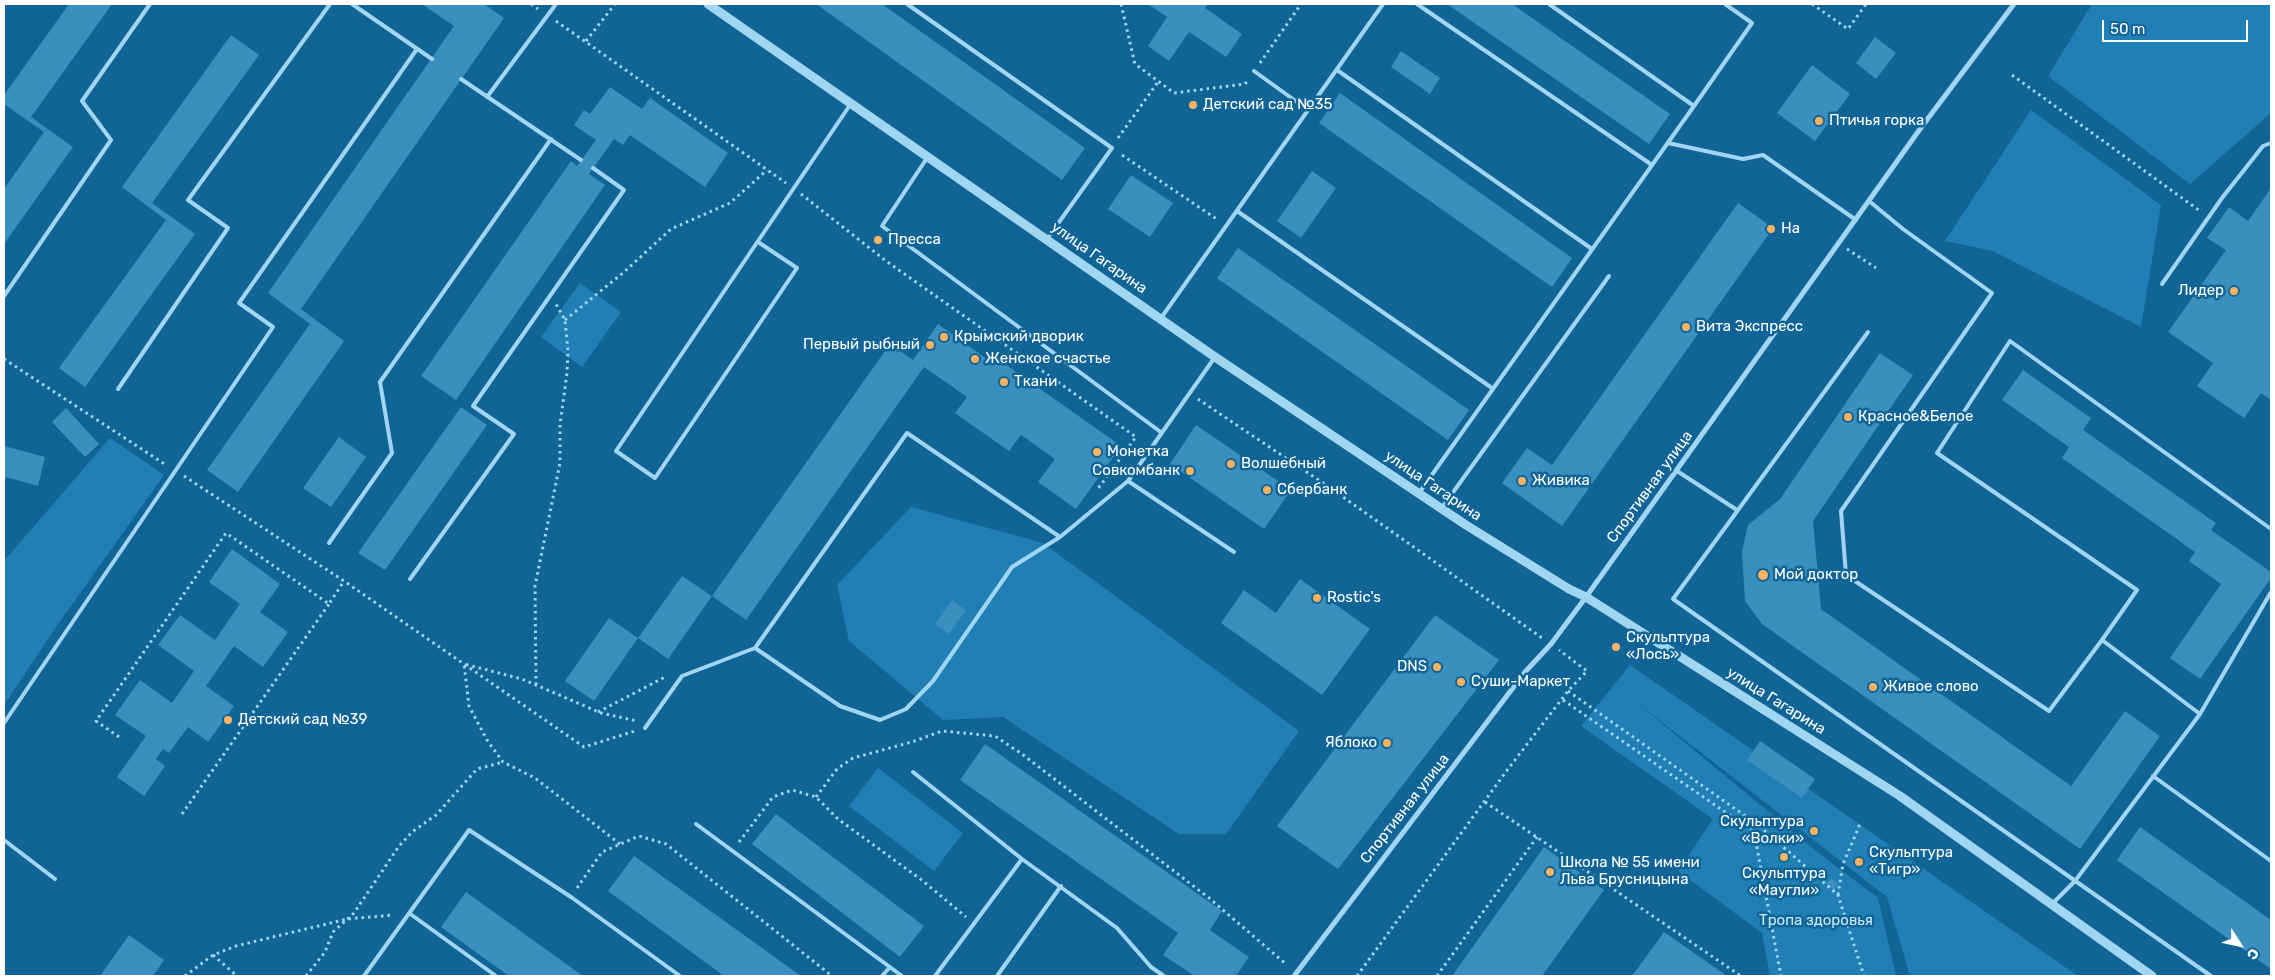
<!DOCTYPE html>
<html>
<head>
<meta charset="utf-8">
<style>
	body { margin:0 }
	#map { position:relative; width:2275px; height:980px; overflow:hidden; background:#116596; font-family:Rubik,sans-serif }
	canvas { display:block }
	.frame { position:absolute; inset:0; border:5px solid #fff; pointer-events:none }
	.north { position:absolute; left:2215px; top:920px; width:50px; height:50px; -webkit-text-stroke:4px #116596; paint-order:stroke; rotate:125deg; font-size:14px; font-weight:700; line-height:20px; text-align:center; color:#fff }
	.north::after { content:''; display:block; margin:auto; width:18px; height:22px; background:#fff; clip-path:polygon(50% 0,100% 100%,50% 72%,0 100%) }
	.scale { position:absolute; left:2102px; top:20px; width:146px; height:22px; box-sizing:border-box; border:2px solid #fff; border-top:0; padding-left:6px; font-size:15px; line-height:18px; white-space:nowrap; color:#fff; -webkit-text-stroke:4px #116596; paint-order:stroke }
</style>
</head>
<body>
<div id="map">
<canvas width="2275" height="980"></canvas>
<div class="frame"></div>
<div class="north">С</div>
<div class="scale">50 m</div>
</div>
<script>
const ctx = document.querySelector('canvas').getContext('2d');
ctx.lineJoin = 'round';
function paint(path, color) {
  ctx.fillStyle = color;
  ctx.fill(path, 'evenodd');
}
function strokePath(path, color, width, dash) {
  ctx.strokeStyle = color;
  ctx.lineWidth = width;
  ctx.lineCap = dash ? 'butt' : 'round';
  ctx.setLineDash(dash || []);
  ctx.stroke(path);
}
function drawText(font, color, halo, rows, align = 'center') {
  ctx.font = font + ' Rubik,sans-serif';
  ctx.lineWidth = 5;
  ctx.setLineDash([]);
  ctx.textBaseline = 'middle';
  ctx.strokeStyle = halo;
  ctx.fillStyle = color;
  for (const [text, x, y, turn = 0] of rows) {
    ctx.save();
    ctx.translate(x, y);
    ctx.rotate((+turn || 0) * Math.PI / 180);
    ctx.textAlign = isNaN(turn) ? turn : align;
    if (halo) ctx.strokeText(text, 0, 0);
    ctx.fillText(text, 0, 0);
    ctx.restore();
  }
}
paint(new Path2D(`
	M2092,4H2271V113L2190,184L2048,76Z
	M2031,110L2161,205L2141,327L1993,251L1945,241Z
	M580,283L621,312L582,367L541,337Z
	M110,438L164,475L56,627L4,705V561Z
	M911,507L1043,543L1299,731L1226,834H1179L1003,717L943,720L849,641L837,585Z
	M1630,665L2078,976H1910L1887,897L1637,703L1821,855L1878,898L1896,976H1770L1762,933L1678,871L1713,819L1581,726Z
	M878,768L963,833L934,871L849,806Z`), '#207fb4');
paint(new Path2D(`
	M69,4H112L31,117L73,147L4,244V189L44,132L4,104V95Z
	M422,4H484L504,18L301,309L344,341L238,492L207,470L310,324L268,293L454,26Z
	M816,4H882L1085,148L1062,180Z
	M1148,4H1208L1205,8L1242,34L1226,57L1189,32L1169,61L1148,46L1167,17Z
	M1447,4H1512L1670,114L1649,144Z
	M231,35L259,55L152,203L195,234L85,387L59,368L166,220L122,187Z
	M1875,37L1896,53L1876,79L1856,63Z
	M1401,51L1440,78L1430,94L1391,67Z
	M1812,65L1850,94L1815,141L1777,113Z
	M610,87L642,109L650,98L728,153L705,187L630,135L623,145L614,139L589,174L605,185L456,400L421,376L571,161L577,166L596,140L574,125L584,110L590,114Z
	M1340,93L1572,258L1552,287L1319,123Z
	M1312,171L1336,188L1301,238L1277,221Z
	M1131,175L1173,203L1150,237L1108,209Z
	M2271,188V400L2261,393L2244,418L2197,386L2213,363L2168,332L2226,250L2207,238L2229,207L2248,221Z
	M1738,203L1773,228L1562,526L1502,483L1527,448L1552,465Z
	M1238,248L1469,410L1448,440L1217,278Z
	M938,324L991,362L995,357L1121,446L1076,509L1038,482L1055,459L1021,435L1009,451L955,413L967,397L924,367L746,620L712,596L890,344L913,360Z
	M1880,353L1913,375L1813,521L1821,609L2071,786L2125,711L2160,736L2080,849L1762,624L1745,601L1742,551L1748,525L1780,499Z
	M2023,370L2091,418L2083,430L2216,523L2211,530L2271,572V578L2200,679L2170,658L2221,584L2189,561L2195,552L2062,458L2069,447L2002,400Z
	M461,407L487,425L385,570L358,553Z
	M66,408L99,444L85,457L52,422Z
	M1196,425L1291,490L1264,529L1170,464Z
	M339,437L366,457L331,507L303,488Z
	M4,446L45,457L38,486L6,477L4,483Z
	M232,549L280,584L260,612L288,632L263,667L234,646L206,686L234,706L208,742L188,727L169,753L163,749L156,759L165,766L144,796L117,777L146,736L115,715L140,680L172,703L194,671L158,645L180,615L215,640L240,604L209,582Z
	M682,576L712,596L668,659L638,638Z
	M1300,579L1370,629L1322,695L1221,623L1244,590L1276,613Z
	M952,600L966,610L949,634L935,624Z
	M1435,615L1499,660L1338,869L1277,826Z
	M609,618L638,638L594,701L565,681Z
	M1760,741L1815,779L1802,798L1747,760Z
	M985,744L1222,911L1210,930L1249,957L1236,976H1195L1163,955L1178,933L960,780Z
	M776,814L924,926L900,957L752,844Z
	M2140,827L2271,920V969L2117,860Z
	M1544,847L1604,890L1542,976H1452Z
	M634,856L801,976H724L608,891Z
	M1831,878L1838,884L1834,890L1826,884Z
	M466,892L583,976H509L441,927Z
	M1664,932L1727,976H1632Z
	M129,935L164,960L153,976H100Z`), '#3a8fbf');
strokePath(new Path2D(`
	M531,4L538,9
	M1121,4L1135,64L1174,93L1245,84L1248,80
	M1812,4L1848,29L1866,4
	M556,21L786,183
	M586,41L615,4
	M1260,63L1301,4
	M2012,75L2200,211
	M1118,138L1158,82
	M1122,155L1218,220
	M801,194L886,261L1136,437L1097,490
	M1847,249L1876,268
	M565,320L624,272L671,229L730,203L767,170
	M4,359L166,465
	M1198,399L1329,487L1542,638
	M184,476L344,581L584,747L635,731
	M536,685L535,586L560,463V425L567,373L568,351L565,320L556,304
	M1568,691L1758,825L1838,895L1864,976
	M1563,700L1754,832L1781,976
	M598,712L667,676
	M119,737L96,721L226,533L329,604L344,581
	M816,797L837,769L853,758L912,742L942,731L995,736L1022,754L1209,898L1287,965
	M1485,802L1741,976
	M182,814L329,604
	M739,842L773,797L792,790L816,797L838,819L923,881L966,917
	M620,844L535,778L503,762L487,740L469,706L464,664L522,679L601,713L637,721
	M577,888L602,852L639,836L666,844L832,976
	M1838,895L1843,864L1860,824
	M213,955L237,976
	M185,976L213,955L236,946L347,919L394,915
	M306,976L325,952L333,932L354,913L399,846L412,832L436,815L477,769L503,762
	M1357,976L1508,769L1568,691L1587,671L1559,650
	M1437,976L1537,837`), '#a1d6f3', 3, [2.5, 4]);
strokePath(new Path2D(`
	M352,4L432,59
	M907,4L1112,148L1047,239
	M1417,4L1652,165
	M1337,70L1592,249
	M1254,71L1308,110
	M461,79L581,160
	M487,97L556,4
	M1694,106L1752,23L1725,4
	M1668,143L1743,159L1763,155L1856,220
	M927,158L882,226L1162,433
	M1869,201L1903,229L1992,293L1841,511L1846,575L2049,711L2102,640L2200,714
	M1237,211L1492,388
	M758,242L797,268L655,478L616,451L850,105
	M2162,284L2222,198L2263,146L2271,143
	M4,296L111,140L82,101L150,4
	M1161,318L1383,4
	M1868,332L1673,599L2211,976
	M118,389L228,228L188,200L330,4
	M1677,471L1737,510
	M1128,481L1234,552
	M1419,493L1694,106L1549,4
	M1441,509L1609,276
	M329,543L392,453L380,382L551,139
	M410,579L514,434L473,406L624,190L593,168
	M2102,640L2137,590L1937,453L2010,341L2271,529
	M755,648L907,433L1060,537
	M4,723L273,327L239,303L417,49
	M645,728L682,676L755,648L840,706L880,720L906,709L933,681L1012,567L1060,537L1128,481L1215,357
	M913,772L1022,859L1117,928L1151,967L1164,976
	M2153,776L2271,861
	M696,824L902,976
	M4,840L55,879
	M2052,904L2075,881L2200,714L2271,592
	M409,913L496,976
	M364,976L469,830L571,897L680,976
	M882,976L890,967
	M935,976L1022,859
	M997,976L1061,886`), '#a1d6f3', 4);
strokePath(new Path2D(`
	M1294,976L1525,672L1551,644L1586,597L1920,129L2014,4`), '#a1d6f3', 5);
strokePath(new Path2D(`
	M708,4L1215,357L1466,525L1569,589L1586,597L1900,796L2152,976`), '#a1d6f3', 9);
for (const [x, y, r, color] of [
	[1193,105,5,"#ffb463"],
	[1819,121,5,"#ffb463"],
	[1771,229,5,"#ffb463"],
	[878,240,5,"#ffb463"],
	[2234,291,5,"#ffb463"],
	[1686,327,5,"#ffb463"],
	[944,337,5,"#ffb463"],
	[930,345,5,"#ffb463"],
	[975,359,5,"#ffb463"],
	[1004,382,5,"#ffb463"],
	[1848,417,5,"#ffb463"],
	[1097,452,5,"#ffb463"],
	[1231,464,5,"#ffb463"],
	[1190,471,5,"#ffb463"],
	[1522,481,5,"#ffb463"],
	[1267,490,5,"#ffb463"],
	[1763,575,6,"#ffb463"],
	[1317,598,5,"#ffb463"],
	[1616,647,5,"#ffb463"],
	[1437,667,5,"#ffb463"],
	[1461,682,5,"#ffb463"],
	[1873,687,5,"#ffb463"],
	[228,720,5,"#ffb463"],
	[1387,743,5,"#ffb463"],
	[1814,831,5,"#ffb463"],
	[1784,857,5,"#ffb463"],
	[1859,862,5,"#ffb463"],
	[1550,872,5,"#ffb463"]
]) {
  const dot = new Path2D();
  dot.arc(x, y, r, 0, 2 * Math.PI);
  ctx.fillStyle = color;
  ctx.fill(dot);
  strokePath(dot, '#116596', 2);
}
drawText('15px', '#fff', '#116596', [
	["Детский сад №35",1203,105],
	["Птичья горка",1829,121],
	["На",1781,229],
	["Пресса",888,240],
	["Лидер",2224,291,"right"],
	["Вита Экспресс",1696,327],
	["Крымский дворик",954,337],
	["Первый рыбный",920,345,"right"],
	["Женское счастье",985,359],
	["Ткани",1014,382],
	["Красное&Белое",1858,417],
	["Монетка",1107,452],
	["Волшебный",1241,464],
	["Совкомбанк",1180,471,"right"],
	["Живика",1532,481],
	["Сбербанк",1277,490],
	["Мой доктор",1774,575],
	["Rostic's",1327,598],
	["Скульптура",1626,638],
	["«Лось»",1626,655],
	["DNS",1427,667,"right"],
	["Суши-Маркет",1471,682],
	["Живое слово",1883,687],
	["Детский сад №39",238,720],
	["Яблоко",1377,743,"right"],
	["Скульптура",1804,822,"right"],
	["«Волки»",1804,839,"right"],
	["Скульптура",1869,853],
	["«Тигр»",1869,870],
	["Школа № 55 имени",1560,863],
	["Льва Брусницына",1560,880],
	["Скульптура",1784,874,"center"],
	["«Маугли»",1784,891,"center"]
], 'left');
drawText('15px', '#fff', '#116596', [
	["улица Гагарина",1099,258,35],
	["улица Гагарина",1433,486,34],
	["Спортивная улица",1650,487,-54],
	["улица Гагарина",1776,701,32],
	["Спортивная улица",1405,809,-52]
]);
drawText('15px', '#c9ebfd', '#116596', [
	["Тропа здоровья",1816,921]
]);
</script>
</body>
</html>
